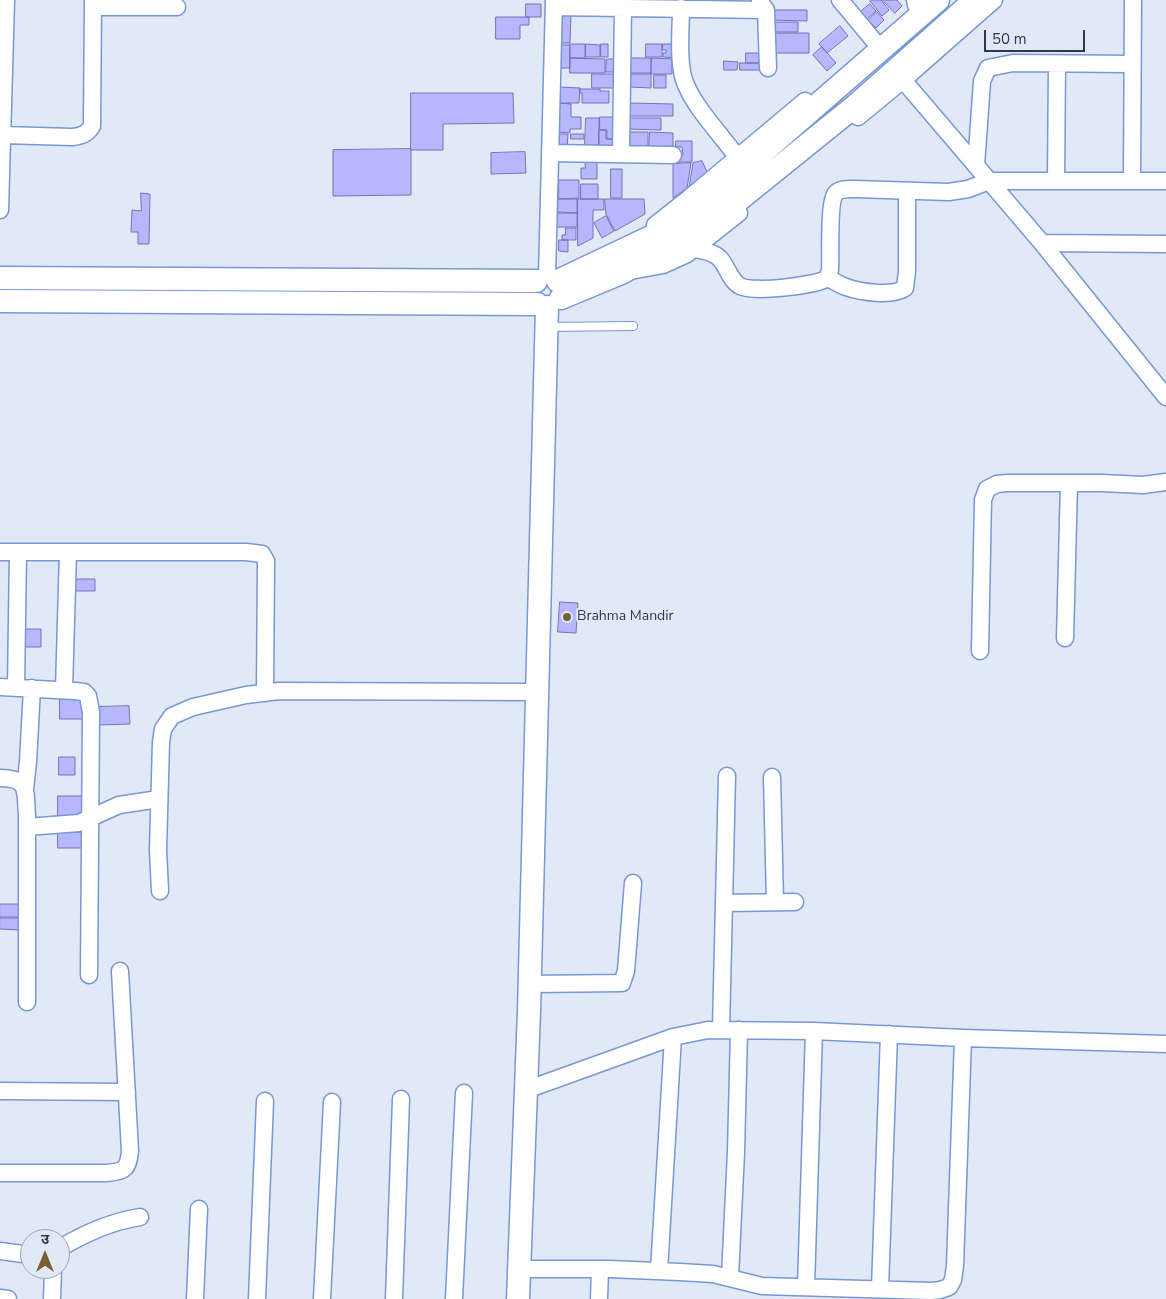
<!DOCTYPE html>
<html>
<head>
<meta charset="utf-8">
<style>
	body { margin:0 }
	#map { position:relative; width:1166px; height:1299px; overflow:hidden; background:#e2e9f6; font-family:"Nunito Sans","Noto Sans Devanagari",sans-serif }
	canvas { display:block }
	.north { position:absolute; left:20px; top:1229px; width:50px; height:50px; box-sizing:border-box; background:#e2e9f6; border:1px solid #99a3b5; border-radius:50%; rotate:0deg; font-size:14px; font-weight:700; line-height:20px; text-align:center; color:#2c3953 }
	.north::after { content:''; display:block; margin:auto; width:18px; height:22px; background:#775f30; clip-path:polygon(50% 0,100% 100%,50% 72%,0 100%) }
	.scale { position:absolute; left:984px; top:30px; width:101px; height:22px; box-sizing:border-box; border:2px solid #2c3953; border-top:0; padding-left:6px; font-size:15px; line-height:18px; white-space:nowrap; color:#2c3953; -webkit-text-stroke:4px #e2e9f6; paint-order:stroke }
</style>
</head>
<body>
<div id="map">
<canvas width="1166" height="1299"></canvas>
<div class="north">उ</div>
<div class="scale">50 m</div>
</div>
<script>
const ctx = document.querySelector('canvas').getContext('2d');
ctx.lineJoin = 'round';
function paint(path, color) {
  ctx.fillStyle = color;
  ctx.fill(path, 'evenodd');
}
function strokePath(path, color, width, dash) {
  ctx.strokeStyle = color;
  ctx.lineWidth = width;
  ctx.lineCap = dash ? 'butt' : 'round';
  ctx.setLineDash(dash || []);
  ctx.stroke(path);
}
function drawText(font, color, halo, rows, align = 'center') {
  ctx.font = font + ' "Nunito Sans",sans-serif';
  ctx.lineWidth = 4;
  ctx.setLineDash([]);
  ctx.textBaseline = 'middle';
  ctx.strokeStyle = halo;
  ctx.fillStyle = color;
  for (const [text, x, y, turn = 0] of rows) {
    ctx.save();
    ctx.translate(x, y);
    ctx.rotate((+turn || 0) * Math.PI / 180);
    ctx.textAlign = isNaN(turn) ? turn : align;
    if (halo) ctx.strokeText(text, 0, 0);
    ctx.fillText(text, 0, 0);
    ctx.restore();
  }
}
const building = new Path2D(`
	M871,0H881L889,10L882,16L870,1Z
	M883,0H897L902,6L895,13Z
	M526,4H541V17H526Z
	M870,4L876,11L867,19L860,12Z
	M772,10H807V21L772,20Z
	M877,12L884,20L876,28L868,21Z
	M559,14H571L570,43H559Z
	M496,17H529V25H520V39H496Z
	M774,22H798V32H774Z
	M840,26L848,36L827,53L819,44Z
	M773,33H809V53H774Z
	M570,44H585V58H570Z
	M586,44L600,45V57H586Z
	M601,44H608V57H601Z
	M646,44H662V57H646Z
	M663,44H676V58L663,57V53H666V50H663Z
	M557,45H570V68H559Z
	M822,47L836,63L827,71L813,55Z
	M746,53H766V63H746Z
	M570,58L605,59V73H570Z
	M626,58H651V73H626Z
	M652,58L672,59V74H651Z
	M607,59H618V72H606Z
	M724,61L738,62L737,70H724Z
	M740,63H763V70H740Z
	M592,74H617L618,88H592Z
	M630,74H651V88L630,87Z
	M654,75H666V88H654Z
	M559,87L580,88L579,103H556Z
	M580,89H600V91H609V103H582V93H580Z
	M411,93H513L514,123L443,124V150H411Z
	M558,103L571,104V117H581V129H570V133L557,132Z
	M629,103L673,104V116H629Z
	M600,117H618V139H607V130H600Z
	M586,118H599V145H585Z
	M626,118H661V130L626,129Z
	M599,130H606V139H615V147H599Z
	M624,132H648V148H624Z
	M650,132L673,133V149L649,148Z
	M558,134H568L567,148H557Z
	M571,134H584V139H571Z
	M676,141H692V162H676V155H683L682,147H676Z
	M411,149V195L333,196V150Z
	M525,152L526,173L491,174V153Z
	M585,158H597V179H581V168H585Z
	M702,161L708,174L689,187L693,163Z
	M691,163L687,188L673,198V164Z
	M611,169H622V198H611Z
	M559,180H579V198L559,199Z
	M581,184H598V199H581Z
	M141,193L150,194L149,244H138V232H131L132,210L141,211Z
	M558,199H577V213L558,212Z
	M578,199H604V210H593V238L578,246Z
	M605,199H644L645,214L615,231L606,214Z
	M557,213H577V227H557Z
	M606,216L614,231L602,238L594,223Z
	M566,228H576V240H562V235H565Z
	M559,240H568V252L559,251Z
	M73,579H95V591H73Z
	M560,602L578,603L576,633L558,632Z
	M19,629H41V647H19Z
	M60,697H86V719H60Z
	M129,706L130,724L98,725L97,707Z
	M59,757H75V775H59Z
	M58,796H85V816H58Z
	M58,832H83V848H58Z
	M0,904H20V917H0Z
	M0,918H19V930L0,929Z`);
paint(building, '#b7b7fe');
strokePath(building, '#7473b4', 1);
const lane = new Path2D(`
	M548,327L633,326`);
const street = new Path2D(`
	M840,0L875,42
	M915,0L916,5
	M760,2L766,10L768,68
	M93,7H177
	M554,7L766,10
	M681,8C681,29 677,66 686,85C696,109 722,136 738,158
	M903,80L1042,243L1166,397
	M858,117L903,80L994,0
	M3,135L72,137C82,136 87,134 92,126L93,0
	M550,153L673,155
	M621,154L623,8
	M976,166L982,81L988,68L1013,63L1132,64
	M1056,181L1057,64
	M1132,181L1133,0
	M0,210L6,0
	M655,225L688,199L805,101
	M1042,243L1166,244
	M694,249C700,250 707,251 713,254C727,259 727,279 740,286C753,293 815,286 828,278L830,270C831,256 828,201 836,193C841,188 849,189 855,189L949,192L968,189L989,181H1166
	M636,270L663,265L687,254L739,213
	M547,276L554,0
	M828,278C834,281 840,285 846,287C860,292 892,297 905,288L907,271V191
	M0,552H246L262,554L266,561L265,693
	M1065,638L1069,483
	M980,651L983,500L987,489L997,484L1007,483H1102L1143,485L1166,482
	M0,687L75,691L84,692L88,696L91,712L89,975
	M16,687L18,552
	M64,690L68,552
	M772,777L775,902
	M0,778C30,778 25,792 27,816V1002
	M25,789L28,762L32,688
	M27,827L79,823L119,805L159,799
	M160,891L158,850L161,742L163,729L172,716L193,707L246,695L279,691L538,692
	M725,903L795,902
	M530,984L622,983L626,971L633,883
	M721,1030L727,776
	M526,1090L673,1037L708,1030L814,1031L963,1038L1166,1044
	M0,1091L127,1092
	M0,1173H106C125,1172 128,1169 130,1151L120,971
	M60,1248C86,1233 110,1222 140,1217
	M0,1251L30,1255
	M519,1269H609L680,1272L713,1274L762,1286L931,1291L940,1290L949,1287L953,1280L955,1266L963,1038
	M659,1271L673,1037
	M730,1277L736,1152L739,1030
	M806,1287L814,1031
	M880,1289L889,1034
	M0,1298L8,1299
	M52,1299L53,1269
	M195,1299L199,1209
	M257,1299L265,1101
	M322,1299L332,1102
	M394,1299L401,1099
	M454,1299L464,1093
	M599,1299L600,1269`);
const secondary = new Path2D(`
	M0,278L536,281
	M558,281L655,235L694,212L938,0
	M561,298L621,273L683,239L725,211L855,106L975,0
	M0,301L537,304
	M518,1299L529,1011L547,307`);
strokePath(lane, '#7897d5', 10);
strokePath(street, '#7897d5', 19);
strokePath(secondary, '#7897d5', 25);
strokePath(lane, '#fff', 8);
strokePath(street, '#fff', 16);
strokePath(secondary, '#fff', 22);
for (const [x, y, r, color] of [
	[567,617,5,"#775f30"]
]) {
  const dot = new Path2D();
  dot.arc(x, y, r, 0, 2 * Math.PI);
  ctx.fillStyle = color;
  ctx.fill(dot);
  strokePath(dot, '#e2e9f6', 2);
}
drawText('14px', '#2c3953', '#e2e9f6', [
	["Brahma Mandir",577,617]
], 'left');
</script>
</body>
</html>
